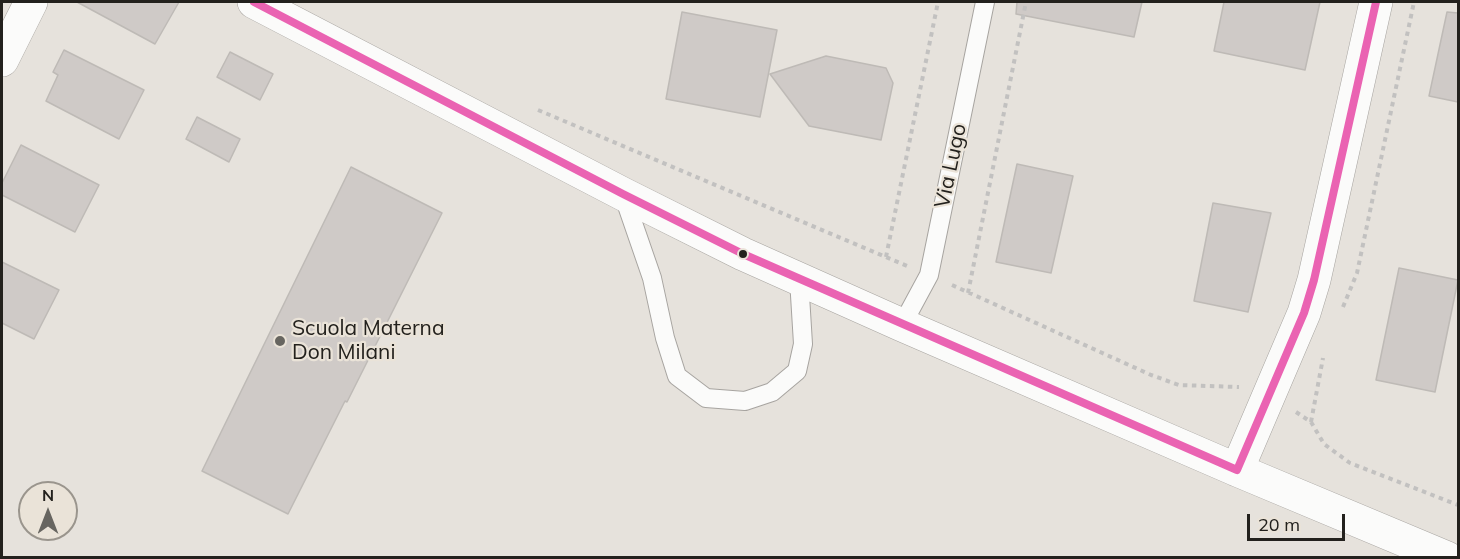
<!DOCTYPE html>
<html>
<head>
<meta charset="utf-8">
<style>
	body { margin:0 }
	#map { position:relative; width:1460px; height:559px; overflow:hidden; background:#e6e2dc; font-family:Mulish,sans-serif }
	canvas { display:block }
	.frame { position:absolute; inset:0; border:3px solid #23211d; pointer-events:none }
	.north { position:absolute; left:18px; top:481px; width:60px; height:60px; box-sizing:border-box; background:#eae3d8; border:2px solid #9a958d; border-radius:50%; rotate:0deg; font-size:16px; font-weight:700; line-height:24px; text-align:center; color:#23211d }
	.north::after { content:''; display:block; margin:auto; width:21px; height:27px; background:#676560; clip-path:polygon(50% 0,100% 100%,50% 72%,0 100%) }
	.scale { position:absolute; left:1247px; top:514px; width:98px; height:27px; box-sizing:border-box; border:3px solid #23211d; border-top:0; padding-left:8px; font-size:18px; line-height:21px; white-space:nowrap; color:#23211d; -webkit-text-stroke:4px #eae3d8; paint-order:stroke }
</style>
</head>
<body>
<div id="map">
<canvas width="1460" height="559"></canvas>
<div class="frame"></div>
<div class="north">N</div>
<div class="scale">20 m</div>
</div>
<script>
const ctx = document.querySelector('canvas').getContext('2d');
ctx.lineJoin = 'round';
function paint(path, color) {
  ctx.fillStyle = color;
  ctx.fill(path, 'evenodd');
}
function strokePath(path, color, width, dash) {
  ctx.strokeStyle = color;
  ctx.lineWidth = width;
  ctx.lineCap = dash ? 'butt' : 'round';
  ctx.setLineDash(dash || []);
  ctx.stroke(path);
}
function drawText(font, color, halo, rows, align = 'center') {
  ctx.font = font + ' Mulish,sans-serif';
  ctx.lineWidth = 4.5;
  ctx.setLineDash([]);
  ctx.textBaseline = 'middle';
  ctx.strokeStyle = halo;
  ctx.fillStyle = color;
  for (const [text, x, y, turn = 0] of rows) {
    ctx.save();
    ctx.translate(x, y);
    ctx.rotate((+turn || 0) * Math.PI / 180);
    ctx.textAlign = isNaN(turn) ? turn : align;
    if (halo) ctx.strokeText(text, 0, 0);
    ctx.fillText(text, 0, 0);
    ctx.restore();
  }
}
const building = new Path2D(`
	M77,2H179L155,44Z
	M1017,2H1142L1134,37L1016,14Z
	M1224,2H1320L1305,70L1214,51Z
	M682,12L777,30L760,117L666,99Z
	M1447,12L1458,13V102L1429,96Z
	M64,50L144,90L119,139L46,101L58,75L53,72Z
	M230,52L273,74L260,100L217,77Z
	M826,56L886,68L893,83L881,140L809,126L770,74Z
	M197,117L240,139L229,162L186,139Z
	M21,145L99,185L75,232L2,195V183Z
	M1017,164L1073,176L1051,273L996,262Z
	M351,167L442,213L347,402L345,401L288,514L202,471Z
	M1213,203L1271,213L1248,312L1194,301Z
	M2,262L59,290L34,339L2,323Z
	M1399,268L1458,280L1435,392L1376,380Z`);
paint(building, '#cfcac7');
strokePath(building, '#bebab6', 1.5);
const lane = new Path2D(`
	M623,194L652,278L665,338L677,376L706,398L745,401L772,392L797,371L803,344L799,279
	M902,325L929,275L985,2`);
const street = new Path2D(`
	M254,2L623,194L743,254L902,325L1237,470L1447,558
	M2,60L31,2
	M1237,470L1304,313L1314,280L1376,2`);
strokePath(lane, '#a7a4a0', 20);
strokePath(street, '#a7a4a0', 34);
strokePath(new Path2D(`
	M538,110L907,266
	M886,257L938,2
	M952,285L1151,375L1179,385L1239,387
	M968,293L1026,2
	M1343,307L1357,273L1414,2
	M1296,412L1311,422L1324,444L1350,463L1458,505
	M1311,422L1323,358`), '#c2c1c0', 4, [4.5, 4.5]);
strokePath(lane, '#fbfbfa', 18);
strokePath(street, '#fbfbfa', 33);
strokePath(new Path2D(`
	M254,2L623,194L743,254L1237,470
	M1237,470L1304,313L1314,280L1376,2`), '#ea63b2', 8);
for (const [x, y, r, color] of [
	[743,254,5,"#23211d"],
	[280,341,6,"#676560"]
]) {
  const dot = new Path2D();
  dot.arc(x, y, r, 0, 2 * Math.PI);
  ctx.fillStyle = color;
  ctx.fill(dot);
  strokePath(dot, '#eae3d8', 2);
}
drawText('21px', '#23211d', '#eae3d8', [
	["Via Lugo",951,166,-78]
]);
drawText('21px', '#23211d', '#eae3d8', [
	["Scuola Materna",292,329],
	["Don Milani",292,353]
], 'left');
</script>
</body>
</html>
